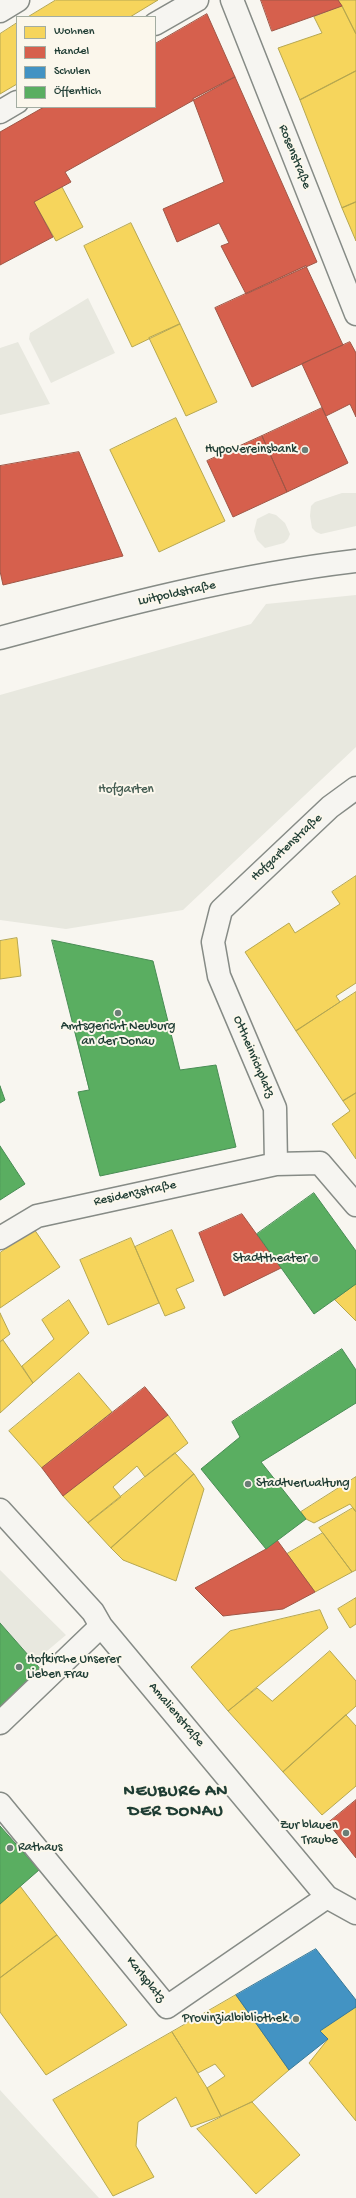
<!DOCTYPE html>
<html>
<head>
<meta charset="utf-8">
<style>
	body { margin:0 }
	#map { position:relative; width:356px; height:2198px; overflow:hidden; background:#f8f6f0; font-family:"Gochi Hand",sans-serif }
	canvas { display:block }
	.legend { position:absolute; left:16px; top:16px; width:140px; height:92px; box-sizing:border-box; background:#fbf7ec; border:1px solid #a3ada2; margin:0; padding:5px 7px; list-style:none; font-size:12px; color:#1f3d34 }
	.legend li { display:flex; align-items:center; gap:8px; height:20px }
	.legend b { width:20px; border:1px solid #a3ada2 }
</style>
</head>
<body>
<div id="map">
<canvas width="356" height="2198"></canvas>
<ul class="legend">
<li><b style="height:11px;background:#f6d55c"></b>Wohnen</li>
<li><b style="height:11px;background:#d6604d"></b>Handel</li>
<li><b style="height:11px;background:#4393c3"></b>Schulen</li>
<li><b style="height:11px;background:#5aae61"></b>Öffentlich</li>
</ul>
</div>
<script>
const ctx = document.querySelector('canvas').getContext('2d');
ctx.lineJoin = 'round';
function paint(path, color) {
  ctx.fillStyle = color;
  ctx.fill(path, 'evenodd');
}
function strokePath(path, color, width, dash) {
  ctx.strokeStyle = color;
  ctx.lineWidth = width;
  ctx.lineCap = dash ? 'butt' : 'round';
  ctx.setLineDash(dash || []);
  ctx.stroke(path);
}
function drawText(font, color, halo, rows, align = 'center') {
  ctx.font = font + ' "Gochi Hand",sans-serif';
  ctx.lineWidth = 4;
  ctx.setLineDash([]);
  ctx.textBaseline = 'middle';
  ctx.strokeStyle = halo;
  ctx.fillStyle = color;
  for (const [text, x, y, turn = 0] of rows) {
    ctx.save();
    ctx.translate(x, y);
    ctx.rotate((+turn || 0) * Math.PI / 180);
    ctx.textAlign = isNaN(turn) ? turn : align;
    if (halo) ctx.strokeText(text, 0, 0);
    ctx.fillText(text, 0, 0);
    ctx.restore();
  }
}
paint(new Path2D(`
	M88,298L115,353L51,383L29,339L30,333Z
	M18,342L50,404L0,415V348Z
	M342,493H356V526L321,534L316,532L312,528L310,516L311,506L315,502Z
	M269,513L276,515L285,523L290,534L288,539L284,543L265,548L257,540L254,531L257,519Z
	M356,595V747L183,910L66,929L0,920V695L251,624L266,604Z
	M0,1570L66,1635L34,1662L0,1623Z
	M0,2090L99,2198H0Z`), '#e8e8df');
const homes = new Path2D(`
	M56,0H158L130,17H28Z
	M338,0H356V34L342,6Z
	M342,6L356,34V71L300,100L278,48L322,33L314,17Z
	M17,23V84L0,94V34Z
	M356,71V202L342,208L300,100Z
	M62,187L83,227L56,241L34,202Z
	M356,202V241L342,208Z
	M131,223L180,324L132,347L84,246Z
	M180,324L217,402L186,416L149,338Z
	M176,418L225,521L159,552L110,450Z
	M356,876V983L336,996L340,1002L296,1031L245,952L289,923L295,933L340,904L332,892Z
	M17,938L21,976L0,979V941Z
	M356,992V1093L343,1101L296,1031Z
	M356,1093V1159L332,1124L350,1111L343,1101Z
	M34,1229L60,1267L0,1308V1253Z
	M172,1230L194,1281L176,1289L185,1308L165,1316L135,1247Z
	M131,1238L159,1303L108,1325L80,1260Z
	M356,1284V1321L335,1300Z
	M69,1300L89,1333L33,1383L22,1366L54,1339L42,1320Z
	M0,1313L10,1334L0,1342Z
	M3,1340L33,1383L0,1413V1342Z
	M79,1373L112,1412L42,1468L9,1431Z
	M168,1415L188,1443L145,1477L137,1466L113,1487L121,1497L88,1523L63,1496Z
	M175,1453L194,1474L111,1548L88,1523Z
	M194,1474L204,1489L176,1581L123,1560L111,1548Z
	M356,1477V1512L350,1504L314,1523L306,1519L301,1512Z
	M353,1508L356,1512V1570L352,1572L319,1528Z
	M323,1533L352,1572L315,1592L287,1554Z
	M356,1598V1624L350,1628L338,1609Z
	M320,1610L328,1628L228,1711L191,1667L230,1631Z
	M330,1651L356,1681V1706L283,1772L228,1711L257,1688L272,1701Z
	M346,1715L356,1726V1786L322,1815L283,1772Z
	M20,1886L57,1935L0,1978V1904Z
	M57,1935L127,2025L46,2075L0,2012V1978Z
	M236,1995L289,2070L252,2102L221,2116L207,2088L225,2076L215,2064L198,2073L172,2032Z
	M356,2007V2121L309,2063L328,2039L320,2031Z
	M172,2032L207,2088L221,2116L191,2127L176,2097L138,2122L136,2146L154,2177L113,2196L53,2100Z
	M252,2102L300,2155L256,2194L197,2129Z`);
paint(homes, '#f6d55c');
strokePath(homes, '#b6a750', 1);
const shops = new Path2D(`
	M261,0H338L342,6L272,31Z
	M207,14L235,77L65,172L71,182L34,202L53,237L0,265V132L44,107H155V44Z
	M235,77L317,262L246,294L221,246L229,243L219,223L177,242L163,209L224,182L193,99Z
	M306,266L343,345L252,387L215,308Z
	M350,342L356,353V417L350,404L326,416L302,364Z
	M322,408L348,463L287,492L262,436Z
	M262,436L287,492L233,517L207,461Z
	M79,452L123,556L3,585L0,571V466Z
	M242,1214L281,1268L224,1296L199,1233Z
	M145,1387L168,1415L63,1496L42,1468Z
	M277,1540L315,1592L283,1609L223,1616L195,1588L266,1549Z
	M356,1800V1858L328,1823Z`);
paint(shops, '#d6604d');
strokePath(shops, '#9f5646', 1);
const schools = new Path2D(`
	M316,1949L356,2000V2007L320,2031L328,2039L289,2070L236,1995Z`);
paint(schools, '#4393c3');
strokePath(schools, '#387998', 1);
const public = new Path2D(`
	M52,940L153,961L180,1070L216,1065L236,1147L100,1176L78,1092L89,1090Z
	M0,1086L5,1100L0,1103Z
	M0,1146L25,1184L0,1200Z
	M314,1193L356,1251V1284L314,1314L257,1234Z
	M342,1349L356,1370V1403L261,1462L306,1519L266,1549L201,1469L240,1437L232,1422Z
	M0,1623L43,1672L0,1709Z
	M0,1826L39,1870L0,1904Z`);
paint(public, '#5aae61');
strokePath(public, '#488c54', 1);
const street = new Path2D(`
	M232,0L356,314
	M0,11L18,0
	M155,24L197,0
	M0,112L17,102
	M276,1164L275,1108L219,976L213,942L221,910L330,807L356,788
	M0,1238L37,1216L276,1164L320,1163L356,1205
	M0,1510L93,1612L101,1626L327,1897L356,1913
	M0,1723L101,1626
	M0,1804L167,2007L327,1897`);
const secondary = new Path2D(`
	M0,638C117,606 236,575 356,561`);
strokePath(street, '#868b86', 25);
strokePath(secondary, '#868b86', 25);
strokePath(street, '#f6f5f1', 22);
strokePath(secondary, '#f6f5f1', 22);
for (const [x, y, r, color] of [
	[305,450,4,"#6b7e76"],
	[118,1013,4,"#6b7e76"],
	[315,1259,4,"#6b7e76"],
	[248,1484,4,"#6b7e76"],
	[19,1667,4,"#6b7e76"],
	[346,1833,4,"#6b7e76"],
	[10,1848,4,"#6b7e76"],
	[296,2019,4,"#6b7e76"]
]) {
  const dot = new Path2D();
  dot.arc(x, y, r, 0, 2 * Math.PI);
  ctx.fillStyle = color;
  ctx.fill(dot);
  strokePath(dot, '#fbf7ec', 1.5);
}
drawText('13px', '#1f3d34', '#fbf7ec', [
	["Rosenstraße",294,157,68],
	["Luitpoldstraße",177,594,-12],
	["Hofgartenstraße",287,848,-43],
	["Ottheinrichplatz",253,1057,67],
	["Residenzstraße",135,1194,-12],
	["Amalienstraße",176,1715,50],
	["Karlsplatz",145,1980,51]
]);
drawText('13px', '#1f3d34', '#fbf7ec', [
	["HypoVereinsbank",297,450],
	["Amtsgericht Neuburg",118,1027,"center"],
	["an der Donau",118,1042,"center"],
	["Stadttheater",307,1259],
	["Stadtverwaltung",256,1484,"left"],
	["Hofkirche Unserer",27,1660,"left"],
	["Lieben Frau",27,1675,"left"],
	["Zur blauen",338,1826],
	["Traube",338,1841],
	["Rathaus",18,1848,"left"],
	["Provinzialbibliothek",288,2019]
], 'right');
drawText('13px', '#455d53', '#fbf7ec', [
	["Hofgarten",126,790]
]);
ctx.letterSpacing = '1px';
drawText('bold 17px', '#1f3d34', '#fbf7ec', [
	["NEUBURG AN",176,1792],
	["DER DONAU",176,1812]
]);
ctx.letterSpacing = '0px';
</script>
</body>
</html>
